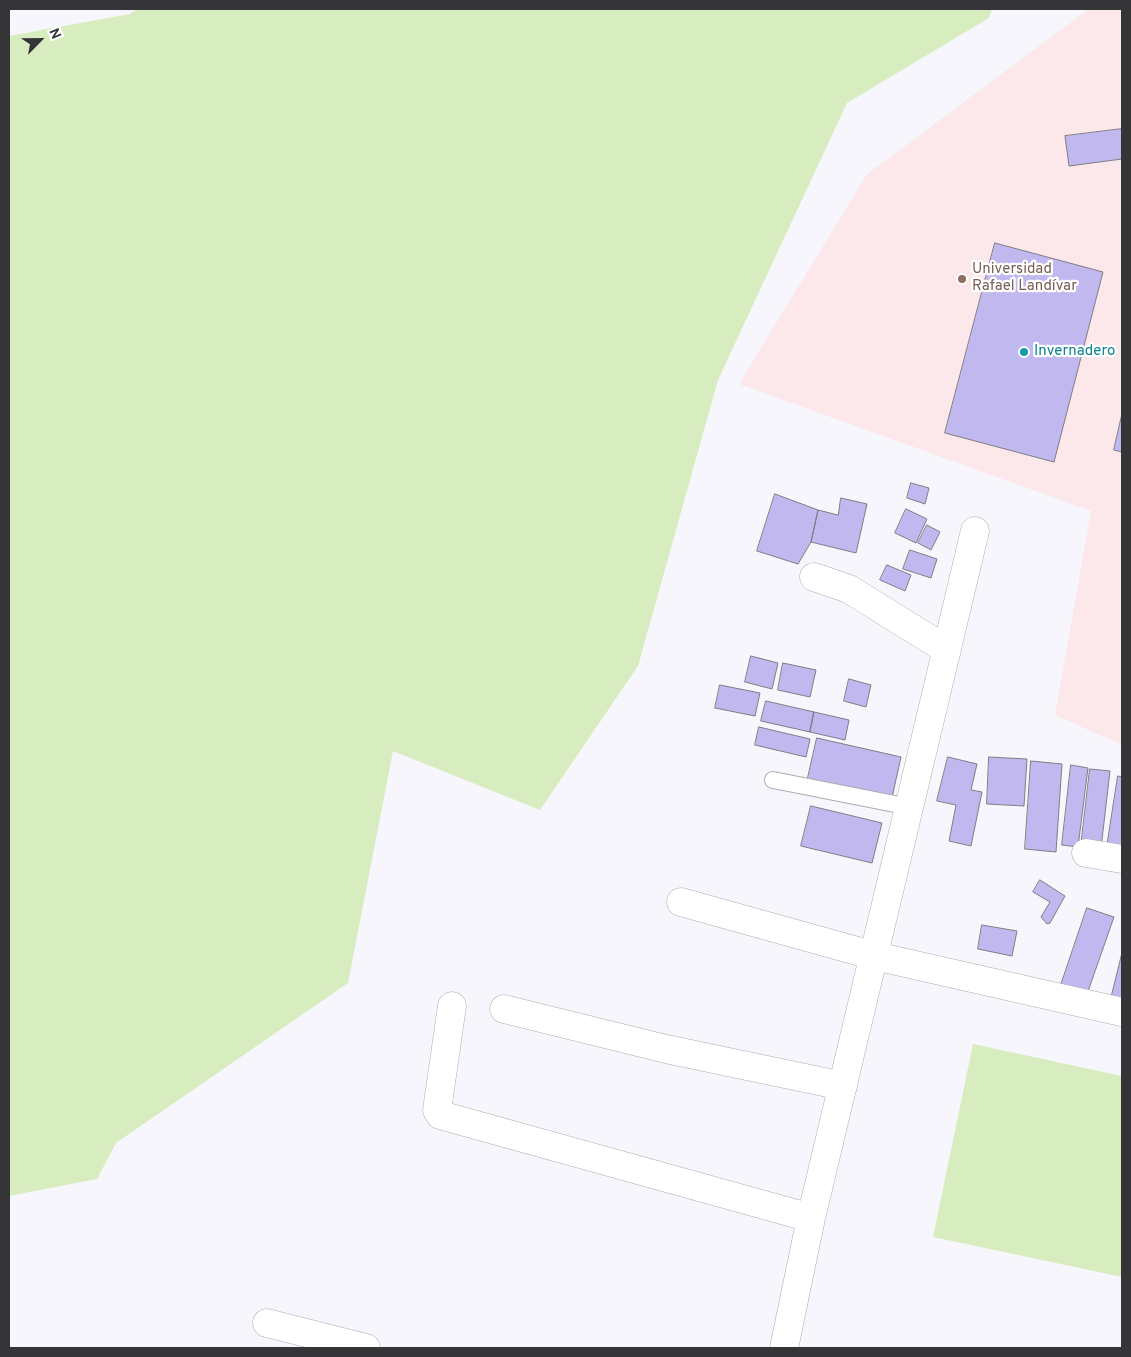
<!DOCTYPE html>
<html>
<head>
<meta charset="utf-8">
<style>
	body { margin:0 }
	#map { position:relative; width:1131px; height:1357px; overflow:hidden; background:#f7f6fc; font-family:Overpass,sans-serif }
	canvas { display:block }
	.frame { position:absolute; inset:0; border:10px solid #353537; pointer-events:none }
	.north { position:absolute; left:15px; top:15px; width:50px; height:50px; -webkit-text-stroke:4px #fff; paint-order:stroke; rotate:67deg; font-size:14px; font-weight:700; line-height:20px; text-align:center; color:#353537 }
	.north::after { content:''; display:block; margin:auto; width:18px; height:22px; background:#353537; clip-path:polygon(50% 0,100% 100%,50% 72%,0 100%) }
</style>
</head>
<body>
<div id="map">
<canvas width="1131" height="1357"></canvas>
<div class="frame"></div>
<div class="north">N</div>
</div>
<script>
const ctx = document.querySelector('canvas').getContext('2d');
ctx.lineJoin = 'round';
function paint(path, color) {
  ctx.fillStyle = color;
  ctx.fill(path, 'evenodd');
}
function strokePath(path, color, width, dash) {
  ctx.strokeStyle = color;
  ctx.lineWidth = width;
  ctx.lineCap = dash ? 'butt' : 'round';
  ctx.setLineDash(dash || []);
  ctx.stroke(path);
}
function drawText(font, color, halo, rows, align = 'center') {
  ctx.font = font + ' Overpass,sans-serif';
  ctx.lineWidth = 4.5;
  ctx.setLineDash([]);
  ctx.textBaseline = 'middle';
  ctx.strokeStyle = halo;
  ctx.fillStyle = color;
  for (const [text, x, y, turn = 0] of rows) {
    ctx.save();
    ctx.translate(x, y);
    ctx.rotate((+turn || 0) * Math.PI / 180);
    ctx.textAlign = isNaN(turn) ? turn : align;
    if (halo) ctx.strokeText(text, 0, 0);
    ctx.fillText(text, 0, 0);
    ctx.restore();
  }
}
paint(new Path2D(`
	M1089,9H1122V745L1055,715L1091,511L739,384L867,174Z`), '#fce7eb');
paint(new Path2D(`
	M137,9H992L989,18L847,103L718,380L638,666L540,810L393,751L348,983L116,1143L97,1179L9,1196V36L130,14Z
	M973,1044L1122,1076V1277L933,1237Z`), '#d8edbf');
const building = new Path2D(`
	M1122,129V159L1069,166L1065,136Z
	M995,243L1103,272L1054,462L945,433Z
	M1122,414V452L1114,450Z
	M911,483L929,488L925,504L907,498Z
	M775,494L818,510L811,542L798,564L757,551Z
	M841,498L867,504L856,553L811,542L818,510L838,515Z
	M906,509L927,519L916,543L895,533Z
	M927,525L940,532L931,550L918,543Z
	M910,550L937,559L931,578L903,569Z
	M887,565L911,575L905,591L880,580Z
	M751,656L778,663L772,689L745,682Z
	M783,663L816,670L810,697L778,690Z
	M849,679L871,685L866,707L844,701Z
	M720,685L760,693L755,716L715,708Z
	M766,701L814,712L810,732L761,721Z
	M814,712L849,720L845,740L810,732Z
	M759,727L810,739L806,757L755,745Z
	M817,738L901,757L891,802L807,782Z
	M948,757L977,764L971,790L982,792L971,846L949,841L956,805L937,801Z
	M989,757L1027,759L1024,806L987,804Z
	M1031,761L1062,764L1056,852L1025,849Z
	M1071,765L1088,768L1078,847L1062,845Z
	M1090,769L1110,771L1101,848L1081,846Z
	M1118,776L1122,777V849L1107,847Z
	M811,806L882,823L872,863L801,846Z
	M1040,880L1065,896L1050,923L1047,924L1041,917L1050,902L1033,892Z
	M1087,908L1114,917L1086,997L1060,988Z
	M982,925L1017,931L1012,956L978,949Z
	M1122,953V1005L1110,1003Z`);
paint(building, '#c1b8f0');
strokePath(building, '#7e7d83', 1);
const lane = new Path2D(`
	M773,780L910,807`);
const street = new Path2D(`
	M814,577L849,589L947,650
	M1086,853L1122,859
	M681,902L875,956L1122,1012
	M452,1006L437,1110L440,1115L811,1218
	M504,1009L666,1049L843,1086
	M267,1323L366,1348
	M784,1348L811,1218L975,531`);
strokePath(lane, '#acacb1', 18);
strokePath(street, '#acacb1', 29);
strokePath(lane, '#fff', 16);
strokePath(street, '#fff', 28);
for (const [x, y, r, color] of [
	[962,279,5,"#8d6e63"],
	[1024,352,5,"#0f9aa8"]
]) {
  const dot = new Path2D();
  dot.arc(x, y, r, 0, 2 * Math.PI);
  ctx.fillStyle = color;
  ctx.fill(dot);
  strokePath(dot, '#fff', 2);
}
drawText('15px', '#785e54', '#fff', [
	["Universidad",972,270],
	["Rafael Landívar",972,287]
], 'left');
drawText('15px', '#0d838f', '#fff', [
	["Invernadero",1034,352]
], 'left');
</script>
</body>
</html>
